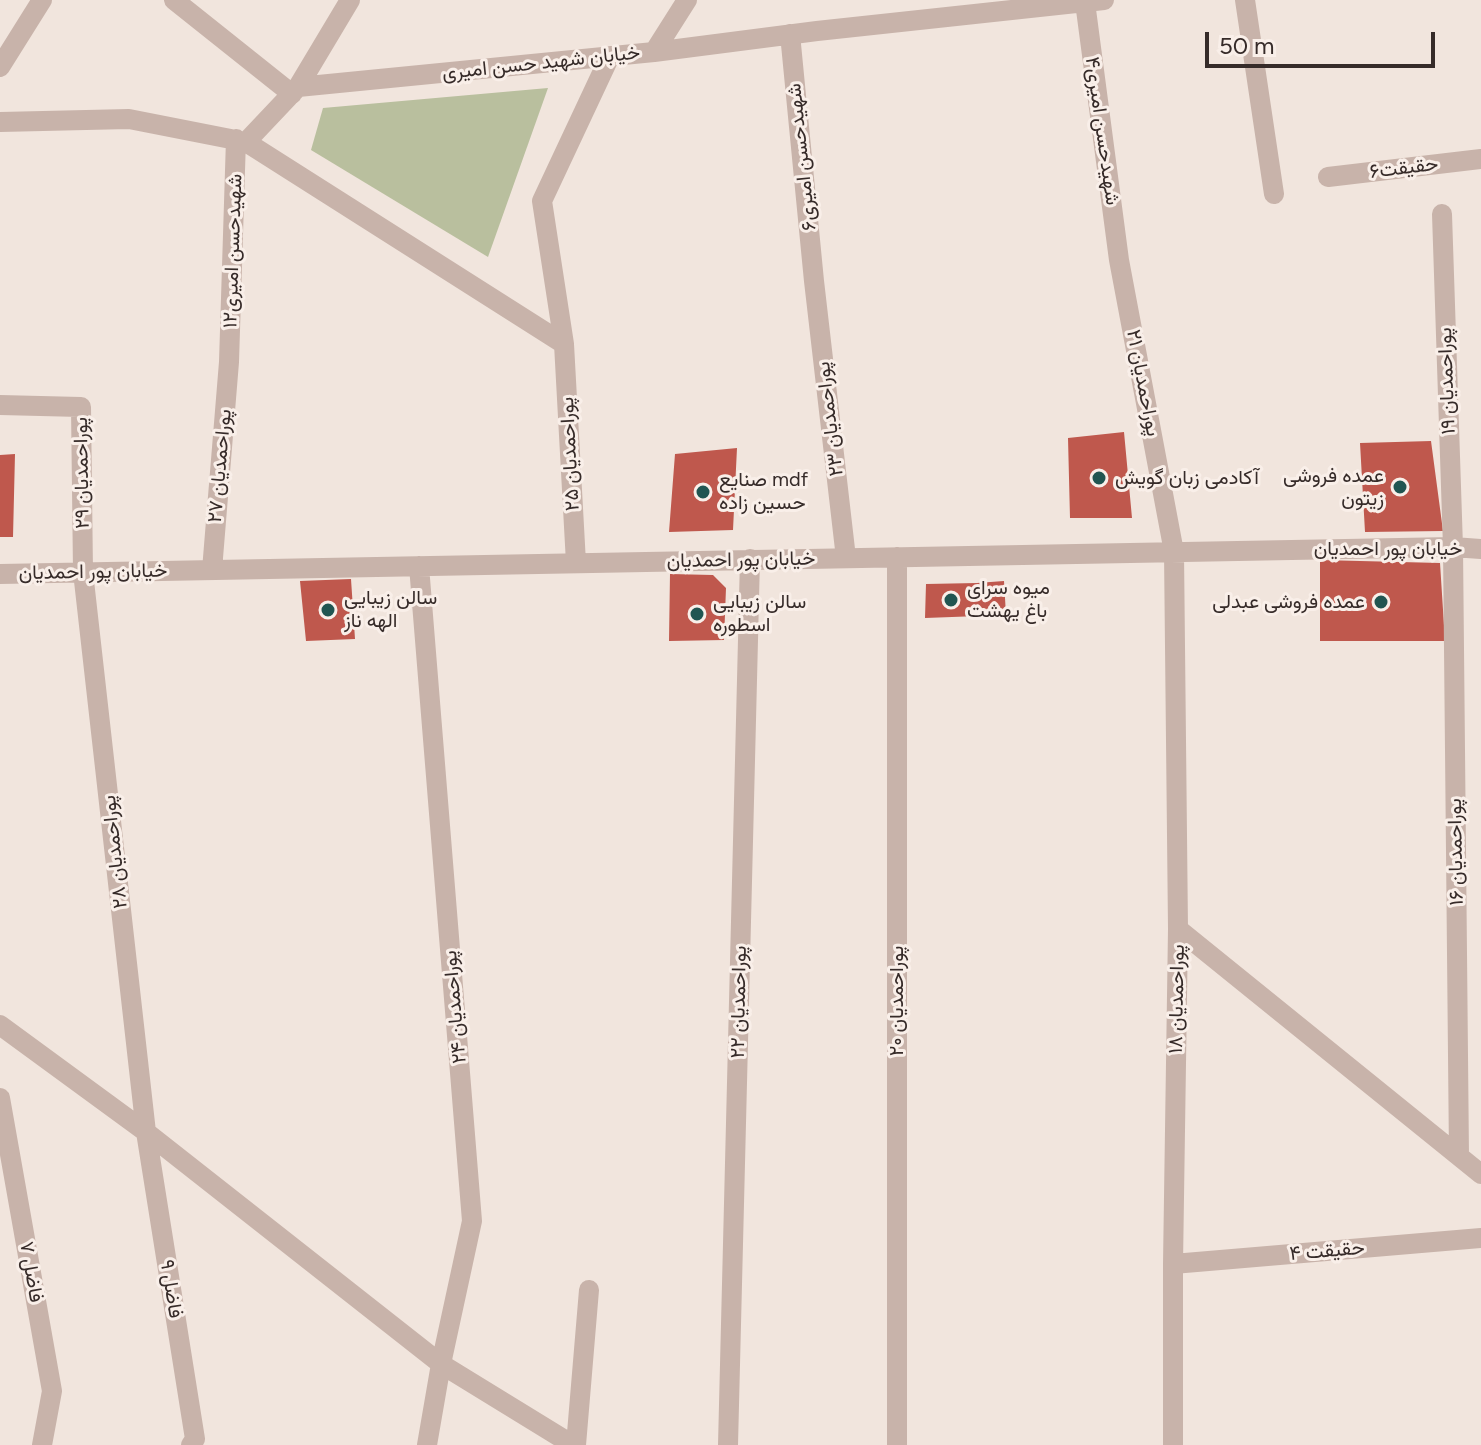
<!DOCTYPE html>
<html>
<head>
<meta charset="utf-8">
<style>
	body { margin:0 }
	#map { position:relative; width:1481px; height:1445px; overflow:hidden; background:#f1e5dd; font-family:Figtree,sans-serif }
	canvas { display:block }
	.scale { position:absolute; left:1205px; top:32px; width:230px; height:36px; box-sizing:border-box; border:4px solid #362b29; border-top:0; padding-left:10px; font-size:24px; line-height:28px; white-space:nowrap; color:#362b29; -webkit-text-stroke:6px #f9efe9; paint-order:stroke }
</style>
</head>
<body>
<div id="map">
<canvas width="1481" height="1445"></canvas>
<div class="scale">50 m</div>
</div>
<script>
const ctx = document.querySelector('canvas').getContext('2d');
ctx.lineJoin = 'round';
function paint(path, color) {
  ctx.fillStyle = color;
  ctx.fill(path, 'evenodd');
}
function strokePath(path, color, width, dash) {
  ctx.strokeStyle = color;
  ctx.lineWidth = width;
  ctx.lineCap = dash ? 'butt' : 'round';
  ctx.setLineDash(dash || []);
  ctx.stroke(path);
}
function drawText(font, color, halo, rows, align = 'center') {
  ctx.font = font + ' Figtree,Vazirmatn,sans-serif';
  ctx.lineWidth = 6;
  ctx.setLineDash([]);
  ctx.textBaseline = 'middle';
  ctx.strokeStyle = halo;
  ctx.fillStyle = color;
  for (const [text, x, y, turn = 0] of rows) {
    ctx.save();
    ctx.translate(x, y);
    ctx.rotate((+turn || 0) * Math.PI / 180);
    ctx.textAlign = isNaN(turn) ? turn : align;
    if (halo) ctx.strokeText(text, 0, 0);
    ctx.fillText(text, 0, 0);
    ctx.restore();
  }
}
paint(new Path2D(`
	M548,88L488,257L311,150L323,108Z`), '#b9bf9e');
paint(new Path2D(`
	M1124,432L1132,518H1070L1068,438Z
	M1431,441L1443,531L1365,532L1360,443Z
	M737,448L733,530L669,532L675,454Z
	M15,454L13,537H0V455Z
	M1320,560L1440,563L1445,641H1320Z
	M670,574L713,575L726,588L724,640L669,641Z
	M351,579L355,639L306,641L300,581Z
	M1004,581L1006,615L925,618L926,584L977,583Z`), '#bf584d');
strokePath(new Path2D(`
	M174,0L292,94
	M1245,0L1274,194
	M1085,2L1119,260L1174,552L1178,929L1173,1264V1445
	M790,34L814,281L846,558
	M654,52L687,0
	M0,67L42,0
	M298,87L654,52L817,31L1104,0
	M0,122L129,119L246,142L298,87L350,0
	M246,142L564,344
	M1328,177L1481,159
	M1442,214L1453,547L1459,1156
	M0,405L81,407L83,572L146,1132L195,1439L191,1445
	M897,557V1445
	M576,563L564,344L542,201L610,56
	M419,566L472,1221L441,1364L427,1445
	M212,570L229,362L236,139
	M0,574L1453,547L1481,549
	M1178,929L1481,1174
	M0,1025L146,1132L441,1364L573,1445
	M0,1098L52,1391L42,1445
	M1173,1264L1481,1238
	M576,1445L589,1290
	M728,1445L750,559`), '#c8b3aa', 20);
for (const [x, y, r, color] of [
	[1099,478,8,"#215551"],
	[1400,487,8,"#215551"],
	[703,492,8,"#215551"],
	[951,600,8,"#215551"],
	[1381,602,8,"#215551"],
	[328,610,8,"#215551"],
	[697,614,8,"#215551"]
]) {
  const dot = new Path2D();
  dot.arc(x, y, r, 0, 2 * Math.PI);
  ctx.fillStyle = color;
  ctx.fill(dot);
  strokePath(dot, '#f9efe9', 3);
}
drawText('20px', '#362b29', '#f9efe9', [
	["خیابان شهید حسن امیری",541,63,-6],
	["شهیدحسن امیری۴",1102,131,82],
	["شهیدحسن امیری۶",802,157,-96],
	["حقیقت۶",1404,168,-7],
	["شهیدحسن امیری۱۲",233,251,-88],
	["پوراحمدیان ۱۹",1447,381,-92],
	["پوراحمدیان ۲۱",1143,383,79],
	["پوراحمدیان ۲۳",830,419,-97],
	["پوراحمدیان ۲۵",570,454,-93],
	["پوراحمدیان ۲۷",220,466,-85],
	["پوراحمدیان ۲۹",82,473,-91],
	["خیابان پور احمدیان",1388,549],
	["خیابان پور احمدیان",741,560,-1],
	["خیابان پور احمدیان",93,572,-1],
	["پوراحمدیان ۲۸",115,852,-96],
	["پوراحمدیان ۱۶",1456,852,-91],
	["پوراحمدیان ۱۸",1177,999,-89],
	["پوراحمدیان ۲۰",897,1001,-90],
	["پوراحمدیان ۲۲",739,1002,-89],
	["پوراحمدیان ۲۴",455,1007,-95],
	["حقیقت ۴",1327,1251,-5],
	["فاضل ۷",31,1272,80],
	["فاضل ۹",171,1289,81]
]);
drawText('20px', '#362b29', '#f9efe9', [
	["عمده فروشی",1384,476,"right"],
	["زیتون",1384,499,"right"],
	["آکادمی زبان گویش",1115,478],
	["صنایع mdf",719,480],
	["حسین زاده",719,503],
	["میوه سرای",967,588],
	["باغ یهشت",967,611],
	["سالن زیبایی",344,598],
	["الهه ناز",344,621],
	["سالن زیبایی",713,602],
	["اسطوره",713,625],
	["عمده فروشی عبدلی",1365,602,"right"]
], 'left');
</script>
</body>
</html>
